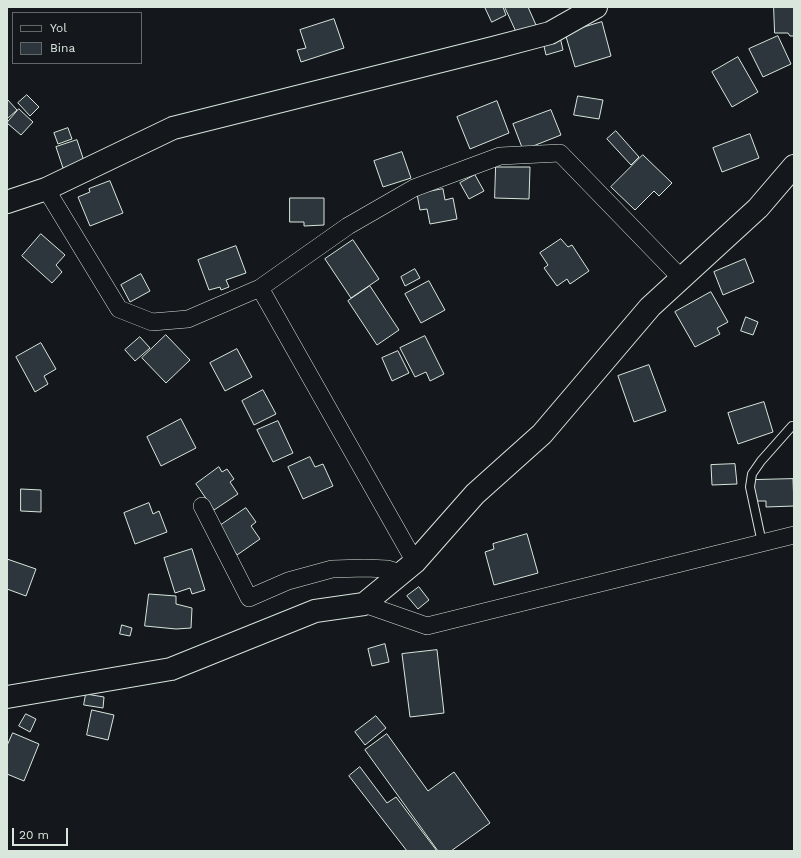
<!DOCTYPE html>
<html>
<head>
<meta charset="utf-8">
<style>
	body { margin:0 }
	#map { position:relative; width:801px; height:858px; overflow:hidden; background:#14181c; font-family:"Work Sans",sans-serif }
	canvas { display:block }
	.frame { position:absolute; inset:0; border:8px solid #d8e6dc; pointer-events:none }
	.legend { position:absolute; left:12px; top:12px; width:130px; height:52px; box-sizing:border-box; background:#14181c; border:1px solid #626a69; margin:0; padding:5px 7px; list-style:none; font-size:12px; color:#d8e6dc }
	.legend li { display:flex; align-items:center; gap:8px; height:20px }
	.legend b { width:20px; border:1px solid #626a69 }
	.scale { position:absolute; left:12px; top:828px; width:56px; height:18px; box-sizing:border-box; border:2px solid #d8e6dc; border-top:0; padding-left:5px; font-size:12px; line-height:14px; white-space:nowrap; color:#d8e6dc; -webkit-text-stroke:3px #14181c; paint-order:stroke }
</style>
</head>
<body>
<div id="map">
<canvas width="801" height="858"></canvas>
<div class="frame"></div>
<ul class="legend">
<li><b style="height:5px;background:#14181c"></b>Yol</li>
<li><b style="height:11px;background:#2c363c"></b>Bina</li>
</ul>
<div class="scale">20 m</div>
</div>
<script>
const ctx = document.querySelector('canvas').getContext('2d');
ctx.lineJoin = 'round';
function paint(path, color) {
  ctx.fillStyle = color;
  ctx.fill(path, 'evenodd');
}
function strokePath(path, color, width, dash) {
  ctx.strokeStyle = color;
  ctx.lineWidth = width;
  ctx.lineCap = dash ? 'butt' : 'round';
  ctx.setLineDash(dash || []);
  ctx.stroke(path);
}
const building = new Path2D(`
	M485,7H503L506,15L492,22Z
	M505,7H528L536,25L517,33Z
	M774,7H794V36H790L788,33H775Z
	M334,19L344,48L301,62L297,50L306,48L300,30Z
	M602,22L611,56L575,67L565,33Z
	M778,36L791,64L763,77L749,49Z
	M560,37L563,50L546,55L543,42Z
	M738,57L758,92L732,107L712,72Z
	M27,95L39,107L30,116L18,103Z
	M578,96L603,100L599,119L574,115Z
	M7,99L17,110L7,119Z
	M497,101L509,133L470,149L457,117Z
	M19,109L33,122L21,135L7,123Z
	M551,110L561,135L523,150L513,124Z
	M68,128L72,139L58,144L54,133Z
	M616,131L639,157L631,165L607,139Z
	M750,134L759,158L722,172L713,148Z
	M77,140L84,161L63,168L56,147Z
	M402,152L411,178L383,187L374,161Z
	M643,155L672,183L659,196L654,191L635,210L611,187Z
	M496,167H530L529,199L495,198Z
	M475,175L484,191L469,199L460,183Z
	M110,181L123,213L90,226L78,197L90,192L89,189Z
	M443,189L445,200L453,198L457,219L430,224L427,209L420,210L417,194Z
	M290,198H324V225L304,226V222H290Z
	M41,234L65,255L56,265L62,272L52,283L22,256Z
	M561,239L568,247L572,245L589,271L570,284L567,279L557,286L544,268L548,265L540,253Z
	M353,240L379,279L351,298L325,259Z
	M236,246L246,273L226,280L229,287L221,290L220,287L209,290L198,260Z
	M745,259L754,282L723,295L714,272Z
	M415,269L420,278L405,286L401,277Z
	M141,274L150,291L130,302L121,285Z
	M429,281L445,310L421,323L405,294Z
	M370,286L399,330L377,345L348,301Z
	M711,292L728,322L717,328L720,334L695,347L675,312Z
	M746,317L758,322L753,335L741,331Z
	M166,335L190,360L166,383L142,358Z
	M425,336L444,374L430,381L426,372L415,377L400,348Z
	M140,337L150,348L135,361L125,350Z
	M41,343L56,369L44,376L48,384L35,392L16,357Z
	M237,349L252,377L225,391L210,363Z
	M398,351L409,373L392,381L382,358Z
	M649,365L666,411L634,422L618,376Z
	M263,390L276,414L254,425L242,401Z
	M764,402L773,432L738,444L728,413Z
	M181,419L196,448L161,466L147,437Z
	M278,421L293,453L273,462L257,430Z
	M310,457L315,467L323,464L333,486L303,499L288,467Z
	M735,464L737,484L712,485L711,465Z
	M219,467L222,472L227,469L234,479L230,482L238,494L214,510L196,484Z
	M793,479L794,506L766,507V501H755L754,480Z
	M21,489L41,490V512L21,511Z
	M149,503L153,514L159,511L167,532L135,544L124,513Z
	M246,508L256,522L251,526L260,539L237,555L218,527Z
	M527,534L538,573L494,585L485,552L494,549L493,544Z
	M192,549L205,590L192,594L190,588L175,593L164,558Z
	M7,559L36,569L26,596L7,589Z
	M419,587L429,600L418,609L407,596Z
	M149,594L176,596V604L192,608L191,628L176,629L145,626Z
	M122,625L132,628L130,636L120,634Z
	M385,644L389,662L372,666L368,649Z
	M437,650L444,713L410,717L402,654Z
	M86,694L104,697L103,708L84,705Z
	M92,710L114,715L108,740L87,735Z
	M26,714L36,719L30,732L19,726Z
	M376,716L386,728L365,745L355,732Z
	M13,733L39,744L24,781L7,774V746Z
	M387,734L428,791L454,772L490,823L451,851H438L365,750Z
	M360,767L387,803L396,797L437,851H407L349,776Z`);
paint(building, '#2c363c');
strokePath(building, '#d8e6dc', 1);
const lane = new Path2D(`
	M762,543L750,487L752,474L761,461L792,426`);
const street = new Path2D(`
	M46,189L119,309L152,322L188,319L260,288L348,226L414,188L500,156L560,153L681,278
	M260,288L415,562
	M202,506L249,598L288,581L332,569L365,568L388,569L401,573
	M364,604L427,626L794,535`);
const secondary = new Path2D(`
	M7,202L46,189L173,128L493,48L550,33L596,7
	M7,697L171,669L315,611L364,604L415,562L475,494L542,434L650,307L758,208L794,166`);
strokePath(lane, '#d8e6dc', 10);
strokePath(street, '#d8e6dc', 18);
strokePath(secondary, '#d8e6dc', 24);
strokePath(lane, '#14181c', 8);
strokePath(street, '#14181c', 17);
strokePath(secondary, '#14181c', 22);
</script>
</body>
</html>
